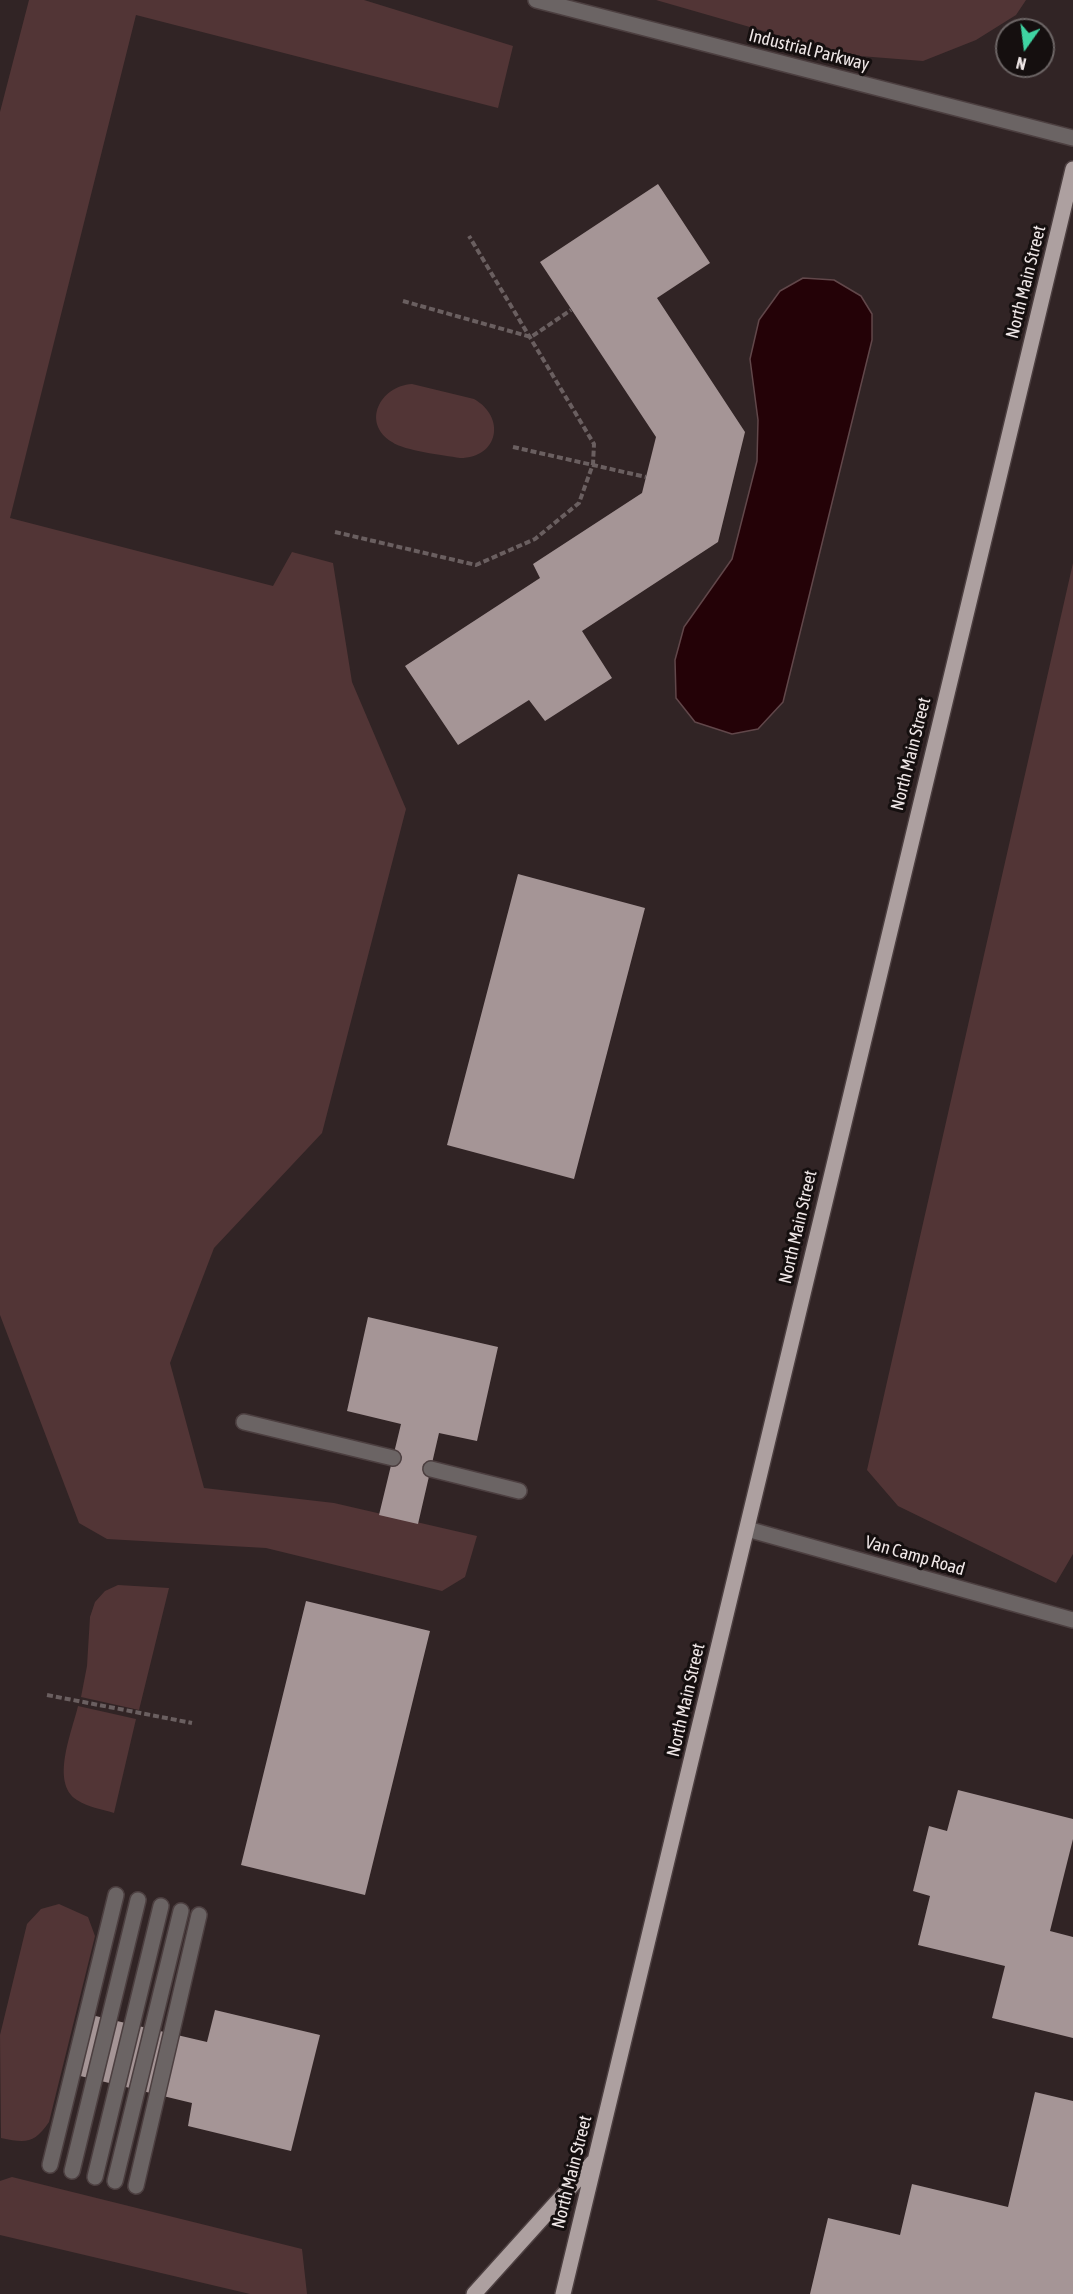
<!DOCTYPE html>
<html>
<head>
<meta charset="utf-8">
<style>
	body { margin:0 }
	#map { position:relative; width:1073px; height:2294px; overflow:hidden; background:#312425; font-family:"Asap Condensed",sans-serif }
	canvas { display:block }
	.north { position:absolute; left:995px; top:18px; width:60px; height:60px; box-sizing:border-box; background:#150f0f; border:2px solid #6c6565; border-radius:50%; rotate:194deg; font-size:16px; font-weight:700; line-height:24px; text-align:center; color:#efe7e7 }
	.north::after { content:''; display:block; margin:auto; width:21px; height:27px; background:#3fd4a2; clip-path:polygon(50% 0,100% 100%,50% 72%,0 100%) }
</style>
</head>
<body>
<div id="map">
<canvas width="1073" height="2294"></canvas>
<div class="north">N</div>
</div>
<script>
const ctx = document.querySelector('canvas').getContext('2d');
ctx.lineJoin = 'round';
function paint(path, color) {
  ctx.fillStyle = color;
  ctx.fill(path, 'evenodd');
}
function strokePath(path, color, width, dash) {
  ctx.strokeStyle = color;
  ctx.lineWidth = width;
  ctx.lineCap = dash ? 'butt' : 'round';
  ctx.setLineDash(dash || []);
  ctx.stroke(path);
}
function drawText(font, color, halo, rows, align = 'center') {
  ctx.font = font + ' "Asap Condensed",sans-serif';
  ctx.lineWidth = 6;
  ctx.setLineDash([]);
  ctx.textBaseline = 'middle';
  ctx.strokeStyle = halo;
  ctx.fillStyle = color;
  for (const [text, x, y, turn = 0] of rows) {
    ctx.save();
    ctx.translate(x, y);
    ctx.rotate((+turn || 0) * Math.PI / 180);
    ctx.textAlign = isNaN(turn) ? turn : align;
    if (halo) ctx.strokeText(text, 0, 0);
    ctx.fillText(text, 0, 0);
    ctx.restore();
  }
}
paint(new Path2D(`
	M29,0H364L513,46L498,108L136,15L10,518L273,586L292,552L333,563L352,682L406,809L322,1133L214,1248L170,1363L204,1488L334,1503L477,1536L465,1577L442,1591L266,1548L107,1539L79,1523L0,1315V112Z
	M656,0H1026L1016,15L976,40L923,61L847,55Z
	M412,384L474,399C506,417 499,458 460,458C443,455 405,451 392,442C361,423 380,386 412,384Z
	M1073,563V1554L1056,1583L898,1506L867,1470Z
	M118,1585L169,1588L139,1710L81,1697L87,1666L90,1617L95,1602L105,1591Z
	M78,1706L136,1719L114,1813C101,1809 88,1807 77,1800C50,1783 72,1732 78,1706Z
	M59,1904L88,1917L95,1936L49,2122C34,2144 26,2143 1,2138L0,2035L27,1924L41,1909Z
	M12,2177L302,2249L307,2294H250L0,2235V2181Z`), '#523536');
const water = new Path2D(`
	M803,278L834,280L861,296L872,314V340L783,702L758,729L732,734L695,722L676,698L675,660L684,627L732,559L757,461L758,420L750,359L759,320L780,291Z`);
paint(water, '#240207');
strokePath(water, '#61474a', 1.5);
paint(new Path2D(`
	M658,184L710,263L657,298L745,432L718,542L582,631L612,678L545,721L529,700L458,745L405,666L540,578L533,564L642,493L656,437L540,262Z
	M518,874L645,908L574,1179L447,1145Z
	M368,1317L498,1347L477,1441L439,1433L418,1524L379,1515L401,1424L347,1411Z
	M306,1601L430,1631L365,1895L241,1865Z
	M958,1790L1073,1819V1839L1050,1931L1073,1937V2038L992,2018L1005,1966L918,1945L930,1896L913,1891L929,1826L947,1831Z
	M215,2010L320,2035L291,2151L188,2126L192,2103L72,2074L87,2014L207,2042Z
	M1035,2092L1073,2101V2294H810L828,2218L900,2235L912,2184L1008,2207Z`), '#a59596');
const service = new Path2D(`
	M244,1422L393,1458
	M431,1469L519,1491
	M50,2165L116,1895
	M72,2171L138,1900
	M95,2177L161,1906
	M115,2181L181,1911
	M136,2186L199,1915`);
const minor = new Path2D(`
	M536,0L1073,138`);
const tertiary = new Path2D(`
	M747,1529L1073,1620`);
const primary = new Path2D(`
	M474,2294L593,2162
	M563,2294L1073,169`);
strokePath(service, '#4c3f40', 18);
strokePath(minor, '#4c3f40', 18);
strokePath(tertiary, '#4c3f40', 18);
strokePath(primary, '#4c3f40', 18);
strokePath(new Path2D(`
	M403,301L531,337L571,310
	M513,447L646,477
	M335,532L476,565L535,539L579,503L593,464L594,444L469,236
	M47,1695L192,1723`), '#6a5f60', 4, [6, 3]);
strokePath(service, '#6b6464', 15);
strokePath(minor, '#6b6464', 15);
strokePath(tertiary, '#6b6464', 15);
strokePath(primary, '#ada0a0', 15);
drawText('18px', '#efe7e7', '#150f0f', [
	["Industrial Parkway",809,50,14],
	["North Main Street",1026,282,-76],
	["North Main Street",911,754,-76],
	["North Main Street",798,1227,-77],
	["Van Camp Road",915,1556,16],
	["North Main Street",686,1700,-77],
	["North Main Street",572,2172,-76]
]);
</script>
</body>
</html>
